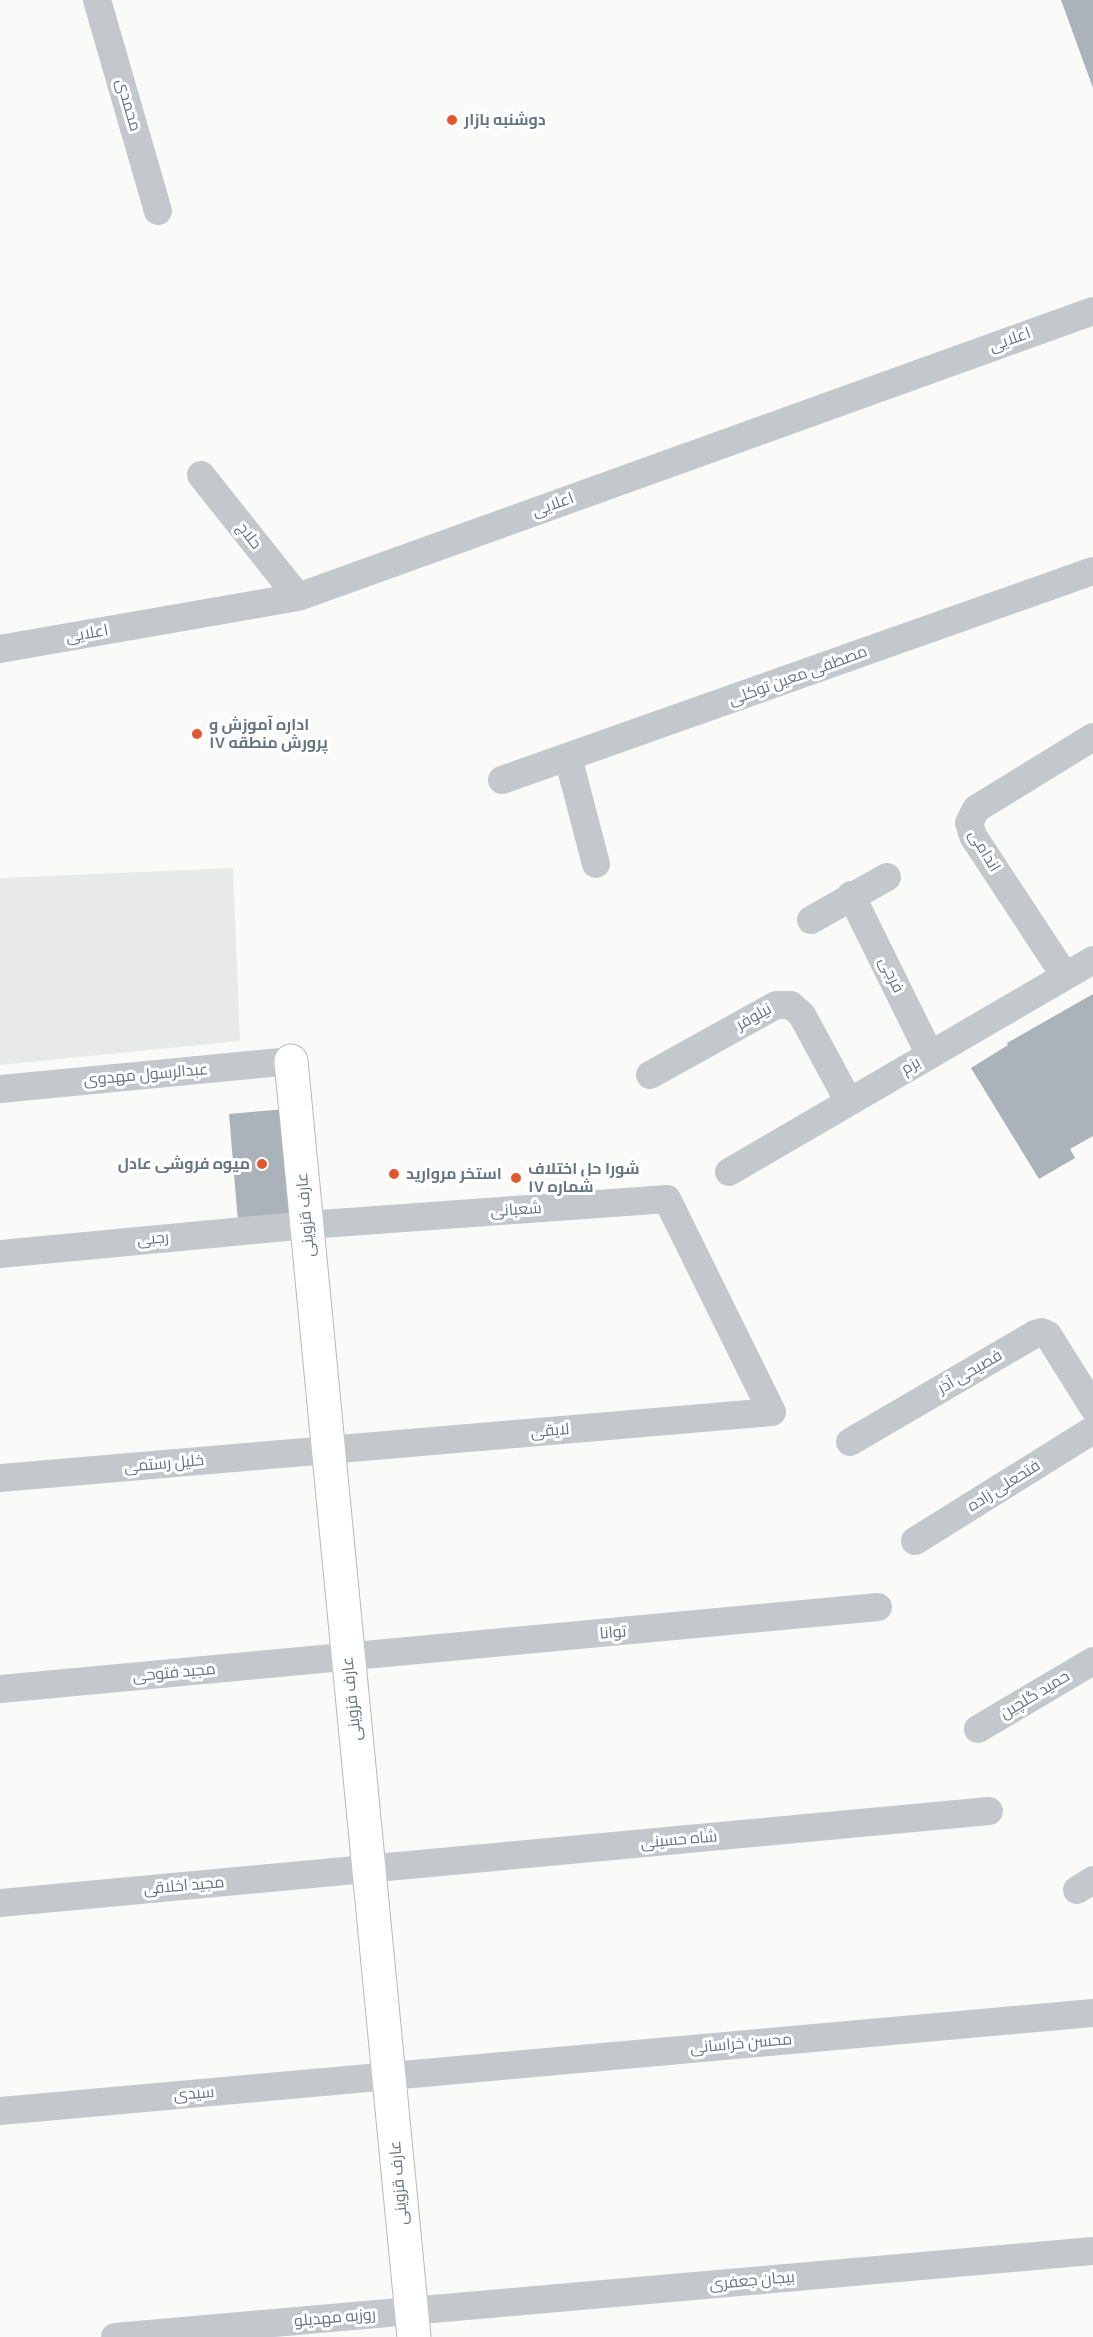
<!DOCTYPE html>
<html>
<head>
<meta charset="utf-8">
<style>
	body { margin:0 }
	canvas { display:block; background:#fafaf8 }
</style>
</head>
<body>
<canvas width="1093" height="2337"></canvas>
<script>
const ctx = document.querySelector('canvas').getContext('2d');
ctx.lineJoin = 'round';
function paint(path, color) {
  ctx.fillStyle = color;
  ctx.fill(path, 'evenodd');
}
function strokePath(path, color, width, dash) {
  ctx.strokeStyle = color;
  ctx.lineWidth = width;
  ctx.lineCap = dash ? 'butt' : 'round';
  ctx.setLineDash(dash || []);
  ctx.stroke(path);
}
function drawText(font, color, halo, rows, align = 'center') {
  ctx.font = font + ' "PT Sans Narrow",Cairo,sans-serif';
  ctx.lineWidth = 6;
  ctx.setLineDash([]);
  ctx.textBaseline = 'middle';
  ctx.strokeStyle = halo;
  ctx.fillStyle = color;
  for (const [text, x, y, turn = 0] of rows) {
    ctx.save();
    ctx.translate(x, y);
    ctx.rotate((+turn || 0) * Math.PI / 180);
    ctx.textAlign = isNaN(turn) ? turn : align;
    if (halo) ctx.strokeText(text, 0, 0);
    ctx.fillText(text, 0, 0);
    ctx.restore();
  }
}
paint(new Path2D(`
	M233,868L240,1041L0,1065V878Z`), '#e8e9e9');
paint(new Path2D(`
	M1061,0H1093V88Z
	M1093,994V1136L1070,1149L1075,1158L1039,1179L971,1068L1008,1045L1007,1043Z
	M285,1109L297,1214L238,1222L229,1114Z`), '#aab3b9');
const secondary = new Path2D(`
	M291,1061L414,2337`);
strokePath(secondary, '#b3babf', 35);
strokePath(new Path2D(`
	M97,0L158,211
	M201,475L298,597
	M0,649L298,597L1093,311
	M568,757L596,864
	M502,780L1093,571
	M851,895L930,1055
	M811,920L887,877
	M1065,976L973,836L969,823L976,809L1093,737
	M650,1075L776,1005H791L802,1015L849,1102
	M0,1089L291,1061
	M729,1172L1093,960
	M0,1254L307,1225L667,1199L772,1412L0,1478
	M850,1442L1035,1334L1042,1332L1048,1335L1093,1407
	M915,1541L1093,1430
	M0,1689L878,1607
	M978,1729L1093,1661
	M1077,1890L1093,1880
	M0,1903L989,1811
	M0,2111L1093,2013
	M115,2337L1093,2251`), '#c3c8cc', 28);
strokePath(secondary, '#fff', 33);
for (const [x, y, r, color] of [
	[452,120,6,"#e4572e"],
	[197,734,6,"#e4572e"],
	[262,1164,6,"#e4572e"],
	[394,1174,6,"#e4572e"],
	[516,1178,6,"#e4572e"]
]) {
  const dot = new Path2D();
  dot.arc(x, y, r, 0, 2 * Math.PI);
  ctx.fillStyle = color;
  ctx.fill(dot);
  strokePath(dot, '#fff', 2);
}
drawText('16px', '#657683', '#fff', [
	["محمدی",128,105,74],
	["اعلایی",1010,340,-20],
	["اعلایی",553,505,-20],
	["حلاج",249,536,52],
	["اعلایی",87,634,-10],
	["مصطفی معین توکلی",798,676,-20],
	["اندامی",984,851,59],
	["فرجی",891,975,64],
	["نیلوفر",754,1017,-29],
	["بزم",911,1066,-30],
	["عبدالرسول مهدوی",146,1075,-5],
	["شعبانی",516,1210,-4],
	["عارف قزوینی",306,1215,-95],
	["رجبی",153,1239,-5],
	["فصیحی آذر",970,1372,-30],
	["لایقی",550,1431,-5],
	["خلیل رستمی",164,1464,-5],
	["فتحعلی زاده",1004,1486,-32],
	["توانا",613,1633,-5],
	["مجید فتوحی",174,1673,-5],
	["حمید گلچین",1035,1695,-31],
	["عارف قزوینی",352,1699,-96],
	["شاه حسینی",679,1840,-5],
	["مجید اخلاقی",184,1886,-5],
	["محسن خراسانی",741,2044,-5],
	["سیدی",194,2094,-5],
	["عارف قزوینی",399,2183,-95],
	["بیجان جعفری",752,2281,-5],
	["روزبه مهدیلو",335,2318,-5]
]);
drawText('bold 16px', '#657683', '#fff', [
	["دوشنبه بازار",464,120],
	["اداره آموزش و",209,725],
	["پرورش منطقه ۱۷",209,743],
	["میوه فروشی عادل",250,1164,"right"],
	["شورا حل اختلاف",528,1169],
	["شماره ۱۷",528,1187],
	["استخر مروارید",406,1174]
], 'left');
</script>
</body>
</html>
